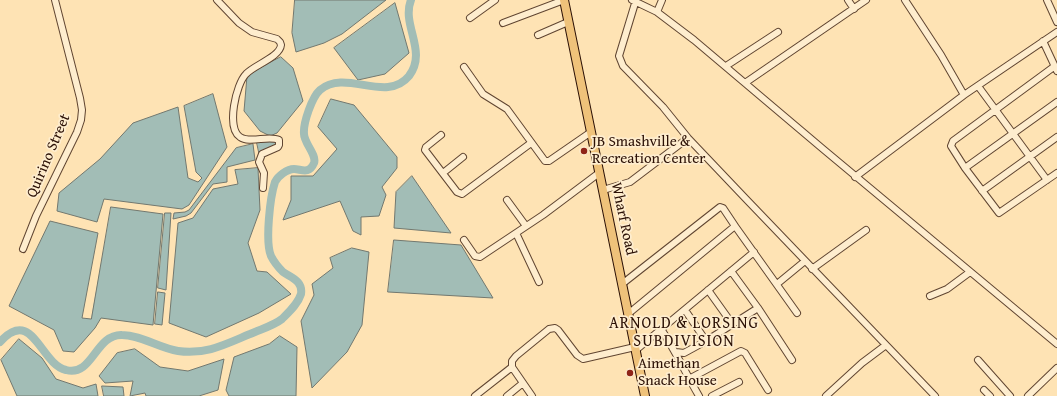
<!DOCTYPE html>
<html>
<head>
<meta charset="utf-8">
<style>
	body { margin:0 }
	canvas { display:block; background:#fee3b4 }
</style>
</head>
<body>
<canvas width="1057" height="396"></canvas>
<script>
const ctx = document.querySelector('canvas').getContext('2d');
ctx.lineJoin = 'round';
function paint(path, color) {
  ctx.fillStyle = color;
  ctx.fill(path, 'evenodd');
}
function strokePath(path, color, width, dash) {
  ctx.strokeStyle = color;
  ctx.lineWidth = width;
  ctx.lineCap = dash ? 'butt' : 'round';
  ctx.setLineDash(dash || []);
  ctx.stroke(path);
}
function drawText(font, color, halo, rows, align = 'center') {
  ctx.font = font + ' "Gentium Book Plus",serif';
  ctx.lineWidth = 3.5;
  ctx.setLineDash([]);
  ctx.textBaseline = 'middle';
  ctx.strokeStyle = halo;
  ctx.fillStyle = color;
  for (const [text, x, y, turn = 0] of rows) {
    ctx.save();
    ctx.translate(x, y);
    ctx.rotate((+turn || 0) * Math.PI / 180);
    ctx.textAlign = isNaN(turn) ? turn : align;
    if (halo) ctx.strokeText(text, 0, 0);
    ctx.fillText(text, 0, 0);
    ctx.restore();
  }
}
const water = new Path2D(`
	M295,0H386L342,34L324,43L296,52L292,33Z
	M395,3L409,53L385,74L358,80L334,48Z
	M281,57L293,68L303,101L277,133L270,136L260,131L244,111L247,76L265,65Z
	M213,94L227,147L189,205L182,209L104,199L97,222L57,211L59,193L100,159L133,123L178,107L188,178L198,182L202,178L196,172L184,106Z
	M331,99L354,105L397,157V168L382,187L386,195L379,216L361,217V235L353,231L340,201L283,220L291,200V176H313L337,149L318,127Z
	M256,138L275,139L278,144L260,157Z
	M253,144L255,160L227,167V182L213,184L191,213L186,216L173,219L174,213L185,212L189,210L236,148Z
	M258,168L260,210L248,243L257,271L267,272L291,294L259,313L206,337L169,323L178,223L193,218L213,189L238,184L235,170Z
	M412,176L451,233L394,228L396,192Z
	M111,207L163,214L153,325L101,318L95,328L74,352L63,351L54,330L9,306L50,221L98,233L82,318L91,319Z
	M165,213H171L166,290L158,288Z
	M394,240L461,245L493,298L388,292Z
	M352,248L369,252L362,325L347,352L312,388L301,321L314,295L312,284L333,268L330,258Z
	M158,292L165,293L162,325L155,324Z
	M280,336L297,347L296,396H229L226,390L234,357L269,344Z
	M19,339L42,358L56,379L83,388L96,384L98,396H17L1,360Z
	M135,349L160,367L188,371L224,359L218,390L199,396H146L145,393L130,396L133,381L105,383L99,376L117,353Z
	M102,386L123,387L124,396H104Z`);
paint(water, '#a2bdb6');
strokePath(water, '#72786f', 1);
strokePath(new Path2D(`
	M0,342C33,306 40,364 66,370C93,377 95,334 122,335C141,335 159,348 178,351C206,355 226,344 250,334C261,329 273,326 282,319C289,312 298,304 301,294C303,281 292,278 283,272C279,268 274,262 271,256C265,242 270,197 275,182C278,176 287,169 294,169C301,169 309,175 314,163C317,155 304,143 304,134C303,123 312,97 320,90C346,68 386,104 409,76C428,51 401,25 411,0`), '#a2bdb6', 8);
const minor = new Path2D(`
	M217,0L239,23L252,32L277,39L280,42L281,45C280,57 254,65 246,74C236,84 226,128 240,137C250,144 268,135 279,140V145L278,147L262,154L259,162L264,173L263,188
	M632,0L657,12L694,40L823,149L1057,344
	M636,0L619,56L623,66L663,107L688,138L746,199L935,396
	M848,0L854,9
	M905,0L941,55L964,95
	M1047,0L1057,22
	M657,12L662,0
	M470,18L495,0
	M503,23L564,0
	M538,35L568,22
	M1043,41L1057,71
	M726,66L778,32
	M1055,66L953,141L951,146L965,168L999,213L1057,173
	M464,67L483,94L507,109L545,161H549L591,132
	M745,83L866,0
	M978,86L1047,180
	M441,135L426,147L425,150L457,192L462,194L531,143
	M965,168L1057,102
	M443,173L463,157
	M855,177L964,95L1057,32
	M603,190L630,182L688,138
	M982,191L1057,137
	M507,200L526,226
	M735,226L797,313
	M516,233L539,282
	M464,240L475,256L480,257L543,215L599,173
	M23,249L36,216L77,132L81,120L82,110L80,98L55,0
	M812,269L866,230
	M731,271L758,308L792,360
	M622,284L720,207L723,208L735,226L628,314
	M777,284L805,261
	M708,290L733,325
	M930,296L947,289L970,272
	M685,310L706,341
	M661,329C675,350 686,374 699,396
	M636,350L754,252
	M676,352L684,353L706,341L758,308
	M978,360L1010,396
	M689,379L741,351L745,353L768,390
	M984,390L990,396
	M475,396L512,367
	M507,396L523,383
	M532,396L512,367V361L516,356L549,329L555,328L558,330L577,355L583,359L635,347
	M712,396L739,382
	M826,396L862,363L886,345
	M1028,396L1057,368`);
const major = new Path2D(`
	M564,0L645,396`);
strokePath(minor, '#604531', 8);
strokePath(major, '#2b1005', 10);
strokePath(minor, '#feedce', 6);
strokePath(major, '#efc27a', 8);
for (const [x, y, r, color] of [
	[584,151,4,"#8f2418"],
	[630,373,4,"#8f2418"]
]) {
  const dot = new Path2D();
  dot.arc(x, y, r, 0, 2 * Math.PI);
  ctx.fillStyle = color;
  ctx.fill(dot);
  strokePath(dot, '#feedce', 1.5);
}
drawText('15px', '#2b1005', '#feedce', [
	["JB Smashville &",592,142],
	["Recreation Center",592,159],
	["Aimethan",638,364],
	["Snack House",638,381]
], 'left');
drawText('15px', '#2b1005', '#feedce', [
	["Quirino Street",49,156,-67],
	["Wharf Road",623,219,78]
]);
ctx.letterSpacing = '1px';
drawText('16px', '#2b1005', '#feedce', [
	["ARNOLD & LORSING",684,324],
	["SUBDIVISION",684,342]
]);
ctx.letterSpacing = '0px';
</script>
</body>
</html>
